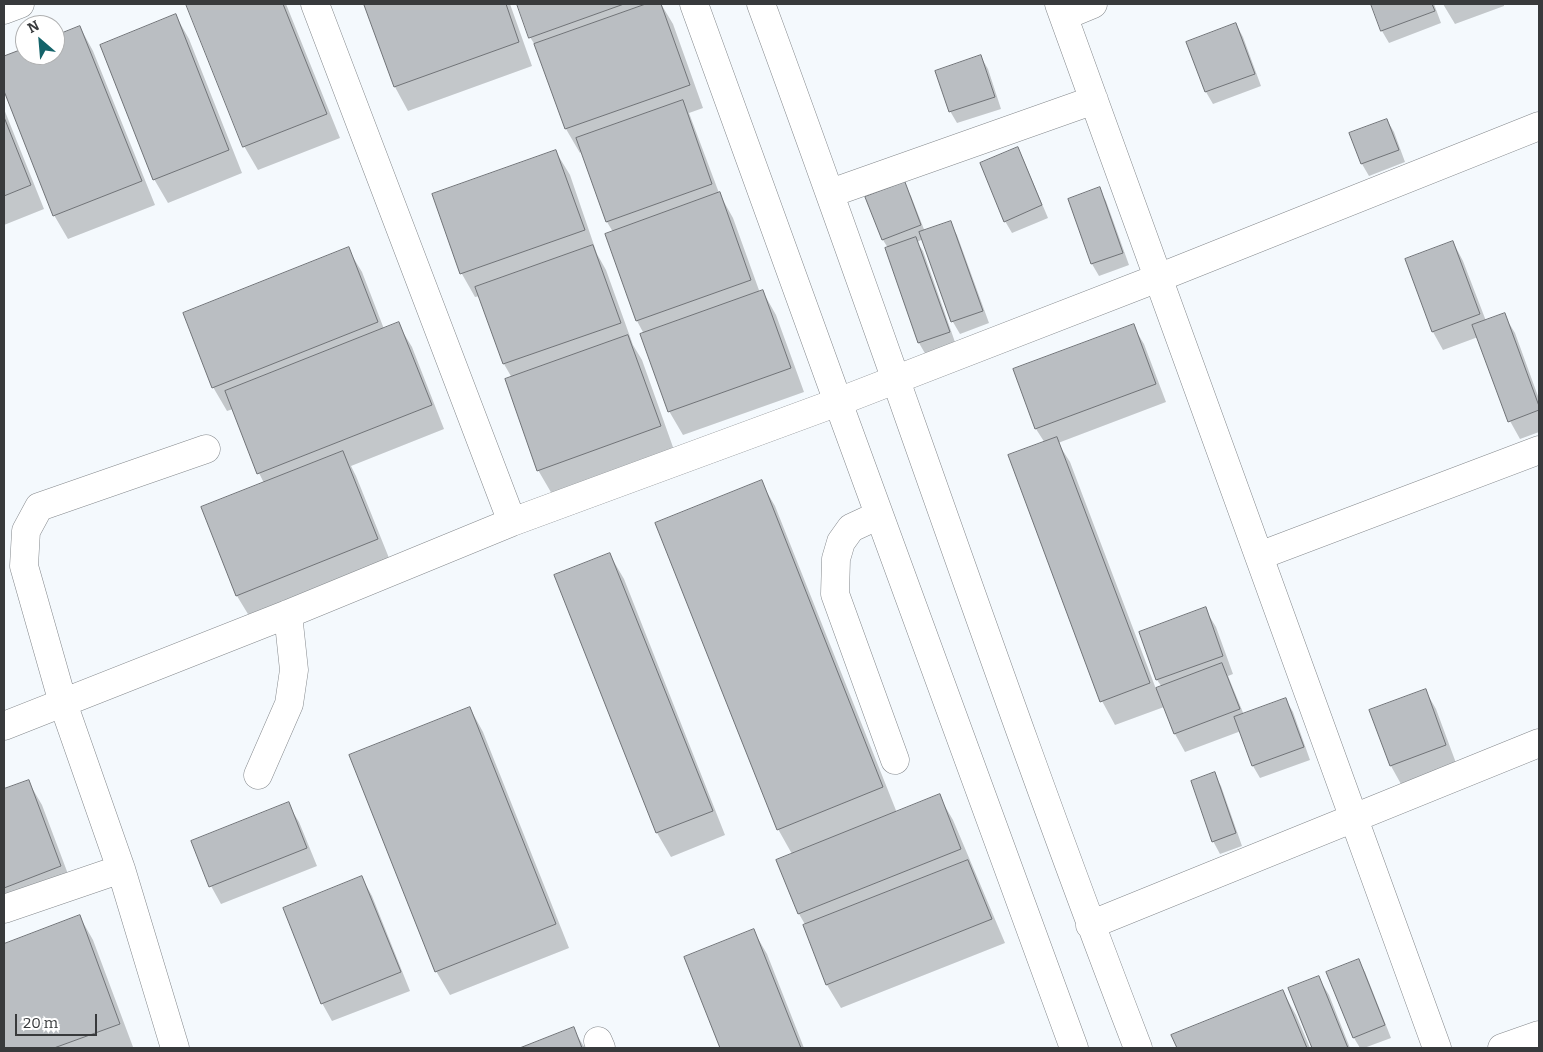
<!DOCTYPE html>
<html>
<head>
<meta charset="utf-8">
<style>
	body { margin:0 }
	#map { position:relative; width:1543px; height:1052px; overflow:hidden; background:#f4f9fd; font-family:Bitter,serif }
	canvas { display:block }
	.frame { position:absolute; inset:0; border:5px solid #383a3c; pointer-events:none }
	.north { position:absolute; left:15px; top:15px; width:50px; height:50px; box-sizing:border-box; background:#fff; border:1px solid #afb0b1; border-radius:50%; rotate:333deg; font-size:14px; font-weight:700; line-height:20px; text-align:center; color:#383a3c }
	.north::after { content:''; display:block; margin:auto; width:18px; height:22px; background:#14636a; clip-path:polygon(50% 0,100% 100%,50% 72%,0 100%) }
	.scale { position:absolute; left:15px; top:1014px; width:82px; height:22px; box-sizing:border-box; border:2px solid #383a3c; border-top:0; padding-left:6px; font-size:15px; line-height:18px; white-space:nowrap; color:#383a3c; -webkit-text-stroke:4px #fff; paint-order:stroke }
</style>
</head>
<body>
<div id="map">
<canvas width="1543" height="1052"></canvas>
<div class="frame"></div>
<div class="north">N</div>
<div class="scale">20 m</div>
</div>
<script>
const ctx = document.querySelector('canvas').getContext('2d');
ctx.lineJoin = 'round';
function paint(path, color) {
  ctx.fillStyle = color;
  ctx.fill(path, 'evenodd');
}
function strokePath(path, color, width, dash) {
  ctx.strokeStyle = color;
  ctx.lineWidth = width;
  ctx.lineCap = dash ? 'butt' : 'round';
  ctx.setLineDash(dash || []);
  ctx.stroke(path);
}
paint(new Path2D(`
	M188,4H286L340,138L258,170L244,146Z
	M368,4H510L532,66L408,111L395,87L366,6Z
	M518,4H661L673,24L703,108L689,113L719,193L733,218L760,293L763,292L776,315L804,392L683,435L669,411L644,334L637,321L613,232L607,222L582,151L580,153L566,129L538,50L530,37Z
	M1372,4H1434L1441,23L1389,43L1382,31Z
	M1443,4H1504V6L1455,24Z
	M176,16L189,39L242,173L168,203L154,179Z
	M1236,24L1243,37L1261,86L1213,104L1206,92L1188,42Z
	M80,27L93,51L155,205L68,239L54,215L4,87V58L25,49V55H55V37Z
	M981,57L988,69L1001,109L957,123L950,111Z
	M4,109L44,209L4,225Z
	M1387,120L1394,132L1405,162L1369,176L1362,164L1351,134Z
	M1017,149L1024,161L1048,218L1012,233L1005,221Z
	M556,152L570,175L597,254L606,270L633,345L642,360L674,450L552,494L538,470L512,378L504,364L480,296L475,297L462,274L434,195Z
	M904,184L911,196L925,232L950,223L957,235L989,323L960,334L953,322L923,239L917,242L923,251L956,345L926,355L919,343L886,249L888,248L883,240L867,198Z
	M1099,189L1106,201L1129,265L1099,276L1092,264L1069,200Z
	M1453,242L1463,261L1486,321L1504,315L1515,333L1539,399V432L1520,439L1510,421L1478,337L1443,350L1433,332L1407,260Z
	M348,249L362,272L384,329L398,324L412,347L444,429L351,466L356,476L391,563L251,619L237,596L202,508L264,483L259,473L233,409L227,411L213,387Z
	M1133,326L1144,344L1166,402L1058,443L1070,462L1156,689L1162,687L1157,680L1140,632L1205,609L1216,627L1233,674L1228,676L1244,715L1286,700L1293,712L1310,760L1260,778L1253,766L1241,731L1185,752L1175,734L1164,707L1115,725L1102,701L1045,443L1036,429L1014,370Z
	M761,482L775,506L897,813L939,796L953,820L1005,943L841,1008L827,985L804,926H806L799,914L792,854L778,829Z
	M610,555L624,579L725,835L671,857L657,833L556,576Z
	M1425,690L1436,709L1456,763L1401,784L1391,766Z
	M470,708L483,732L569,948L450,995L436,971Z
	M1214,774L1221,786L1242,846L1220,854L1213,841Z
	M28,781L42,805L74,890L4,916V791Z
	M288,804L299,822L317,866L221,904L211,886Z
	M362,878L372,896L410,991L332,1021L322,1003Z
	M80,917L93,940L133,1047L4,1048V945Z
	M753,930L767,954L804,1048H722L686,957Z
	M1358,960L1365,972L1391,1038L1364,1048H1360L1354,1038Z
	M1318,977L1329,995L1350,1048H1313L1290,988Z
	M1283,992L1296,1015L1310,1048H1178L1173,1036Z
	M573,1029L585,1048H524Z`), '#0003');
const building = new Path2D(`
	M186,4H283L327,114L243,147Z
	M368,4H506L519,42L394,87L364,5Z
	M517,4H624L529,38Z
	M646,4H661L690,85L565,129L534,44Z
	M1371,4H1432L1435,11L1381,31Z
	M176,14L229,150L153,180L100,45Z
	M1236,23L1255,74L1205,92L1186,42Z
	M80,26L142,181L53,216L4,91V56L25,48V55H55V36Z
	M981,55L995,97L949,112L935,71Z
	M683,100L712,184L606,222L576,138Z
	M4,117L31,185L4,196Z
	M1387,119L1399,150L1361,164L1349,133Z
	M1018,147L1042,205L1004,222L980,163Z
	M556,150L585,230L460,274L432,194Z
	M905,182L921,225L882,240L865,197Z
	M1100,187L1123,253L1091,264L1068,199Z
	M720,192L751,280L636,321L605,234Z
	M951,221L983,311L951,322L919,232Z
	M916,237L950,332L918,343L885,248Z
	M1453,241L1480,314L1432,332L1405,259Z
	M593,245L621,323L503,364L475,287Z
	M349,247L378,322L212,388L183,313Z
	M763,290L791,368L668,412L640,334Z
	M1505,313L1539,406V410L1508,422L1472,325Z
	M399,322L432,405L257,474L225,391Z
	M1134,324L1156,384L1035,429L1013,369Z
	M628,335L661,426L537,471L505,379Z
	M1057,437L1150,683L1100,702L1008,455Z
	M343,451L378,539L236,596L201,507Z
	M762,480L883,787L777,830L655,523Z
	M610,553L713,811L656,833L554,575Z
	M1206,607L1223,656L1156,680L1139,632Z
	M1222,663L1240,709L1174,734L1156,688Z
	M1426,689L1446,745L1390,766L1369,710Z
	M1286,698L1304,747L1252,766L1234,717Z
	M470,707L556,924L435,972L349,755Z
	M1215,772L1236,833L1212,842L1191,781Z
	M29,780L61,866L4,888V789Z
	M940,794L961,849L798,914L776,860Z
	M289,802L307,848L209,887L191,841Z
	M968,860L992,919L826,985L803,925Z
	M362,876L401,972L321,1004L283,908Z
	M80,915L120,1024L54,1048H4V944Z
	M754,929L801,1048H720L684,957Z
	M1359,959L1385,1025L1353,1038L1326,972Z
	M1319,976L1348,1048H1312L1288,988Z
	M1283,990L1307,1048H1177L1171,1035Z
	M574,1027L582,1048H520Z`);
paint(building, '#babec2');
strokePath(building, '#707377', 1);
const minor = new Path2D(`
	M315,4L512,522
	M694,4L838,402L1074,1048
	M761,4C889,351 1005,703 1138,1048
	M1059,4L1437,1048
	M4,10L20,4
	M1064,16L1093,4
	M831,193L1094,100
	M879,515L851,528L841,542L836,559L835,594L895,760
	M1259,556L1539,450
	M4,726L288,614L512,522L838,402L1158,278L1539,126
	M258,775L289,704L294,670L288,614
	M4,909L121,869
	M1090,925L1539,743
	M598,1041L601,1048
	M175,1048L121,869L63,703L24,566L26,531L39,507L206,449
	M1502,1048L1539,1035`);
strokePath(minor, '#84888c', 29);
strokePath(minor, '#fff', 28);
</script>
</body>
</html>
